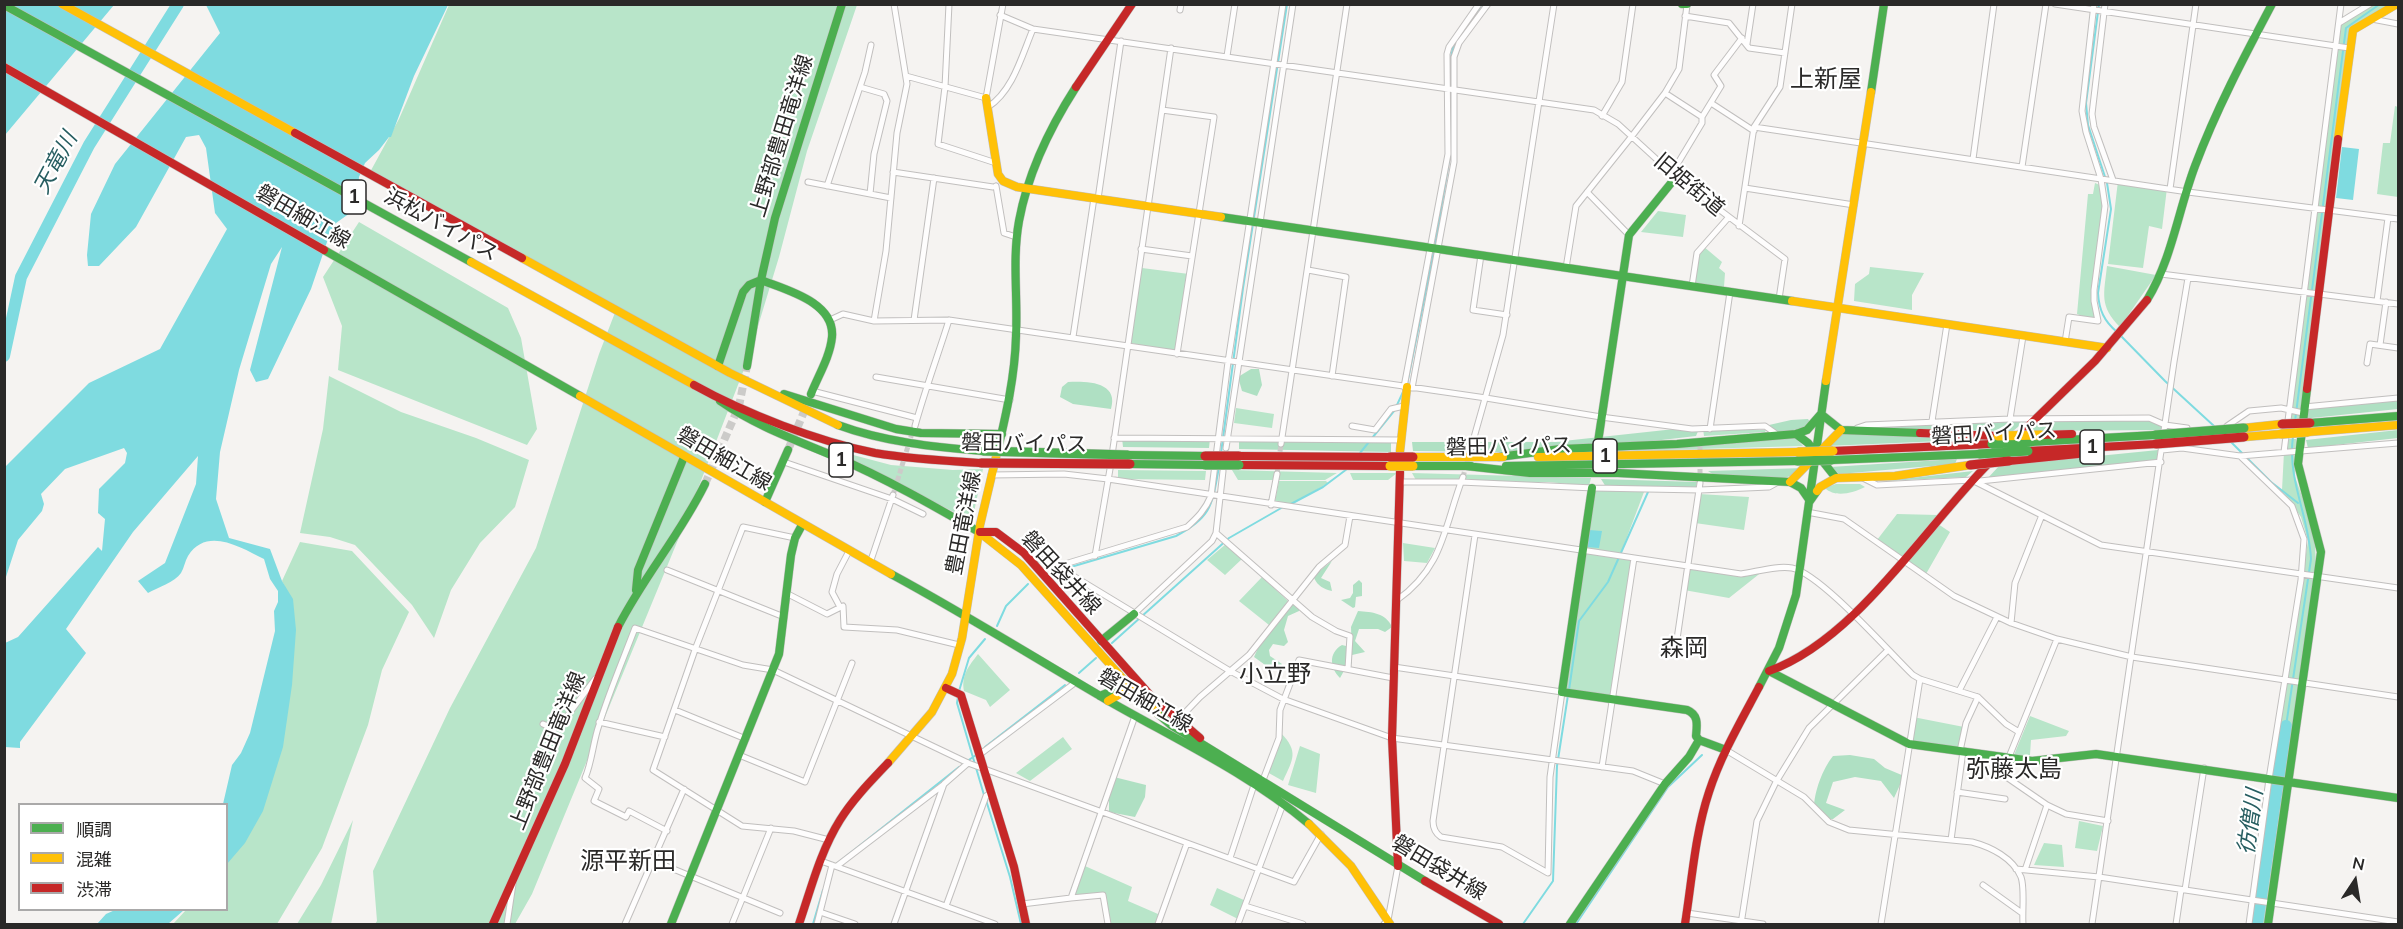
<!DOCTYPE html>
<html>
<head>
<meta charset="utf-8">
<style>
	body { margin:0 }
	#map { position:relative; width:2403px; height:929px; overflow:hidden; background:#f5f3f1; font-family:Mulish,"Noto Sans JP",sans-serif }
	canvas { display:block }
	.frame { position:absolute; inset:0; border:6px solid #2a2928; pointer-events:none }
	.legend { position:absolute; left:18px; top:803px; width:210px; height:108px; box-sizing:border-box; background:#fff; border:2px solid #aaa9a9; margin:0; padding:8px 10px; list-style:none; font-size:18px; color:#2a2928 }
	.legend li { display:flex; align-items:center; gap:12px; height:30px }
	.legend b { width:30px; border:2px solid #aaa9a9 }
	.north { position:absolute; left:2325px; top:851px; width:60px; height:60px; -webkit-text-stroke:4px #fff; paint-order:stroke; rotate:12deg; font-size:16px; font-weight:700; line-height:24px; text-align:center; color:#2a2928 }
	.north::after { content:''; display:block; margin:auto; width:21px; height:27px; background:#2a2928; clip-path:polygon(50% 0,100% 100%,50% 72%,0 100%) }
</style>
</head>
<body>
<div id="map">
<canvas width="2403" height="929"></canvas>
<div class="frame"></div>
<ul class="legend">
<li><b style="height:8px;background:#4caf50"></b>順調</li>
<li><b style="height:8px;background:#ffc107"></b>混雑</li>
<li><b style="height:8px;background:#c62828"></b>渋滞</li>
</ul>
<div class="north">N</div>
</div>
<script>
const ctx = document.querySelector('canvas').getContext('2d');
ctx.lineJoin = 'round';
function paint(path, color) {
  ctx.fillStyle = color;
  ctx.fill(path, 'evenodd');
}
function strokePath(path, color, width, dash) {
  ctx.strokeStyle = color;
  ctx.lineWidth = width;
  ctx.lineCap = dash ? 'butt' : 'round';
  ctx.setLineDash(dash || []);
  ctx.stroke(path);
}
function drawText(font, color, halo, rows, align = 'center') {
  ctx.font = font + ' Mulish,"Noto Sans JP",sans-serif';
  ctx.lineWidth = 4.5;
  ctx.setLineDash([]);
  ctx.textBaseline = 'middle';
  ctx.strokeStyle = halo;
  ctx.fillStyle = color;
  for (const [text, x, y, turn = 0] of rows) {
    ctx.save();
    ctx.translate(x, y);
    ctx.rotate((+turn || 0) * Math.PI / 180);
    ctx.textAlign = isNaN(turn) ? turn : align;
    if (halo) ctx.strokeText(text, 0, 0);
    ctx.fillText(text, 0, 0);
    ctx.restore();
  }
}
paint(new Path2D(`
	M449,5H857L807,151L779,257L748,359L680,535L532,894L515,924H375L377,921L373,871L450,708L536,548L599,354L616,310L369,174L399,119Z
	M2370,5H2395L2353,31L2302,419L2289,420L2339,23Z
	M2395,106L2398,107V197L2377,194L2383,143H2390Z
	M2118,181L2167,188L2162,229L2149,226L2143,268L2108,264Z
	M2095,183L2102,186C2107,231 2093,276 2095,321L2077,314L2088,194H2093Z
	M1658,211L1686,215L1683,237L1641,232Z
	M359,222L508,308L521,338L537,429L527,445L338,370L342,326L323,277Z
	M1703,246L1722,262L1719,268L1725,273L1724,287L1693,283L1697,253Z
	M2107,266L2156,275L2120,327C2099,306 2104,294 2107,266Z
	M1870,267L1924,273L1912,295V310L1854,301L1855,284L1869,274Z
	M1142,268L1189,274L1177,354L1127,342Z
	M329,376L401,412L476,438L529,460L515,507L480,543L451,590L434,638L412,605L355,545L330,537L300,533L323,429Z
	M1236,408L1274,414L1272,428L1234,423Z
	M1703,429L1766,430L1765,432L1704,436Z
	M1795,437L1803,446L1630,451L1707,440Z
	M2289,439H2296L2295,477L2314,529L2316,564L2310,633L2267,924H2249L2308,541L2301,517L2282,490L2284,452Z
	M823,447L891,465L953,470L983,469L973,517L970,520Z
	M1118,470L1206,471L1205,480L1118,479Z
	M1232,470L1337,473L1325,480H1238Z
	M1350,473H1397L1388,480H1353Z
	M1412,473L1591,478L1589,486L1548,482H1417Z
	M1279,481H1326L1328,483L1292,504L1275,501Z
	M1836,484H1860L1865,487C1853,493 1835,498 1825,488Z
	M1594,488L1644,492L1621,553L1582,550Z
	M1699,494L1749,497L1744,530L1695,523Z
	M1897,514L1938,515L1902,557L1877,540Z
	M1935,522L1950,532L1926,574L1903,559Z
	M300,542L352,551L409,612L382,670L368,725L322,848L277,924H173L186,910H226L227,862L285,587L282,581Z
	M1403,543L1435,548L1427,563L1404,561Z
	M1226,544L1243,558L1225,575L1207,560Z
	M1582,553L1634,558L1613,699L1562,692Z
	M1689,565L1743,574L1763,571L1729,598L1684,590Z
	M1262,577L1288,601L1269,625L1239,601Z
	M978,654L1010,690L990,707L986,700L964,691C961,675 969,666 978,654Z
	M2030,716L2069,731L2066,736L2031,740L2030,755H2014Z
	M1913,717L1964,727L1959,751L1909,744Z
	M1281,733C1299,752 1293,759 1283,781L1267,772Z
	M1063,737L1072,749L1030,781L1016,773Z
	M1300,746L1320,754L1316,793L1288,785Z
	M353,820L331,924H297L321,885Z
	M2079,821L2103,826L2097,851L2075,848Z
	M2044,843L2062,845L2064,867L2034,865Z
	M1085,866L1132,887L1128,901L1158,914L1157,924H1108L1103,895L1073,898Z
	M1217,888L1246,901L1240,920L1210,905Z`), '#b8e5c9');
paint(new Path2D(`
	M1251,369H1259L1262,385L1257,396L1242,391L1238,377Z
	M1068,382C1088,381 1119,382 1111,409L1073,404L1060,397L1062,387Z
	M2398,398V409L2302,419L2307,407Z
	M2149,418L2165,425L2164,430L2027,431L2036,419Z
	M1808,419L1812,425L1780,434L1769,425L1791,420Z
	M2007,419L2024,422L2013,431L1878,429L1880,424Z
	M1684,428L1699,429L1696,436L1601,447L1499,452L1413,451L1412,442H1554Z
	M1841,430L1988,439L1827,446Z
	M2398,430V438L2308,448L2306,440Z
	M1122,438L1210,439L1209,448L1123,447Z
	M1239,439L1391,440V452L1239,449Z
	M2158,450L2157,462L1986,480L1999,466Z
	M1957,459L1955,464L1839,474L1830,467Z
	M1804,468C1782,488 1742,477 1714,475L1708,471Z
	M1973,471L1966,477L1885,481Z
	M1601,479L1697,482L1696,488L1606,487Z
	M1332,561L1321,578L1330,582L1332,591C1323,589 1318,586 1314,578L1318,572Z
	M1359,580L1362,583V596L1356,597L1355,607L1353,608L1341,600L1350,598L1353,593V585Z
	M1294,603L1299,608V611L1288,616L1284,630L1288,642L1284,646L1273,644L1269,650L1270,656L1282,664L1280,668L1268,667L1254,657L1258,648Z
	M1358,611C1372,612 1386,613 1392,627L1385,632L1378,629H1359L1355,641L1365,652L1352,655L1351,627Z
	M1342,645L1346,646L1352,663L1345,669L1340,678C1330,668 1328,653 1342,645Z
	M1850,755L1874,759L1885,768L1904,776L1894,798L1881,781L1855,777L1833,782L1826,803L1845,810L1833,819H1826L1814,808C1814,792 1823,768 1833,756Z
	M1114,777L1146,785L1145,797L1135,817L1109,812V791Z`), '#afe0c3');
paint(new Path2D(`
	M5,5H114L5,135Z
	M206,5H448L414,76L391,137H389L379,150L365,163L359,177L357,204L350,213L336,223L327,242L311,289L268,379L256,382L250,370L282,247L271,264L239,370L220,452L216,499L229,538L270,549L282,581L293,599L296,630L292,685L283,747L263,811L245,843L227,864L226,804H223L232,765L241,753L250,733L275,631L274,611L278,602V591L270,579L264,559C241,548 207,526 188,556C185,561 184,568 181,573C175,582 157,588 148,593L138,581L165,563L196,484L198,456L133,532L66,629L86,653L20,742V748L5,747V643L18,637L98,547L102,551L105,519L98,513L99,489L125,463L127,453L124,448L65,469L41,494L44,504L42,511L18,540L5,580V467L89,383L160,349L227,229L215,213L206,148L199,135L186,137L136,227L99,266H88L87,255L91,214L115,164L220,33Z
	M2342,147L2359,149L2353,200L2336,198Z
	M1589,530L1602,531L1599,548L1586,547Z
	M115,910H184L168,924H97L106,914Z`), '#7fdbe0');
strokePath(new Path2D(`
	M2099,4L2086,103L2088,125L2107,183L2111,209L2098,293C2099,310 2104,321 2117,332
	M1470,22L1482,4
	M1451,130L1450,62L1454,43
	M1435,246L1451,148
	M2121,336L2165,381L2214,426
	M1407,384L1434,251
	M1397,405L1403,392
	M2295,421L2346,28L2380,4
	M2231,442L2271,482L2298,503
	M1221,453L1243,288L1287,4
	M1360,453L1394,411
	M1289,505L1323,487L1347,469
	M1064,569L1176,536C1212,517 1212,505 1219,467
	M1051,574L1058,571
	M997,626L1006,606L1028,584
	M1112,643L1229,538L1283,507
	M1079,673L1096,658
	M1569,690L1579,621L1608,582L1648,492
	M959,691L969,658L985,639
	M958,697L957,703L984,795
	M2286,726L2311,559C2309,515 2287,481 2293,436
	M985,747L1065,685
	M966,762L976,755
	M986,800L1010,877L1021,924
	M834,866L959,767
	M813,924L823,890
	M1523,924L1553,881L1557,766L1568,695
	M1576,924L1668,787L1702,755`), '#7fdbe0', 2);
strokePath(new Path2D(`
	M4,356L21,277L89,145L178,4
	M2257,924L2286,726`), '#7fdbe0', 12);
strokePath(new Path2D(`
	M1700,439V478
	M1277,474L1281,444
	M1463,477L1471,448
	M893,495L913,430`), '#cccbc9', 5, [5, 2.5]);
strokePath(new Path2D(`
	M788,450L806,407
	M705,484L739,406L747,366`), '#cccbc9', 8, [8, 4]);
const street = new Path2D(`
	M949,4L945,87L938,144L996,163
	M2055,4L2349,48
	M2105,4L2092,114L2094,127L2113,180
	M1180,10L1181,4
	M1000,15L1033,29
	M1685,16L1729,23L1749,48L1785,53
	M2372,19L2398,24
	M2339,23L2370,4
	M1747,44L1753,4
	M1227,56L1235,4
	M906,76L986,98L1003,4
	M860,87L884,94L887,101L874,154L870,194
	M1665,93L1702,117V123L1672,173
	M1711,103L1754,131
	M988,107C1013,91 1022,55 1033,29L1594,110L1618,124L1676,177L1785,259L1779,299
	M1162,110L1214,117L1177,354
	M1602,116L1622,82L1633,4
	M1702,117L1721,86L1714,75L1742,38
	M1754,127L2188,192L2398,219
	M1973,159L1994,4
	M2022,167L2046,4
	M893,172L993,187L996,186
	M808,182L891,198
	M827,186L865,72L871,45
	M996,186L1004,233L1016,237
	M1745,188L1854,205
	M2170,189L2196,4
	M1587,192L1629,235
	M1098,199L1121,41
	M1739,226L1754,127L1780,87L1792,4
	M1141,249L1192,256
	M1481,255L1473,310L1507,315
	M1566,268L1576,206L1632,136L1665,93L1679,69L1687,5
	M1308,270L1346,277L1332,376
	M2161,274L2398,304
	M1692,286L1697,253L1728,218
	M2377,301L2388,218
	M830,320L843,314L874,321L949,320L1486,398L1601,417L1692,429L1765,426L1775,433
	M914,320L934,178
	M874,321L886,251L897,133L907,84L894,4
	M1073,337L1094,198
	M2065,342L2069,317L2098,321L2094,301V290L2105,206L2101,179L2086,132L2082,111L2094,4
	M2380,345L2386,302
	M2367,363L2370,344L2398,348
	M876,377L1010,400
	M1404,387L1448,154L1447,54L1449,47L1479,4
	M1412,388L1454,162V57L1459,43L1488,4
	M812,391L917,418
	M2304,407L2398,398
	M2010,419L2023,336
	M1932,421L1947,324
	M915,426C925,390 938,355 949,320
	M1352,426L1375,430L1391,409L1404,406
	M2227,426L2249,411L2281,408L2303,413
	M1857,428L1866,425L2010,419L2149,418L2165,425L2187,428
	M1710,429L1730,292
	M1114,438L1401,440
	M1281,444L1347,4
	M1226,448L1293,4
	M1471,448L1503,335L1554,4
	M2162,450L2182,448L2240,456L2398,443
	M2284,452L2341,4
	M2240,456L2292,506L2304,539L2301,580L2269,779L2249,924
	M784,462L892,499L923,514
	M991,475L1064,474L1108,479L1741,574C1756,572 1777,565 1792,568C1821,574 1888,651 1913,675L1920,679L1978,697L2006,724L2019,732
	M1863,478L1877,485L1972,480L2101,545L2398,588
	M1980,481L2161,462
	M1400,482H1460L1594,488L1700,490L1769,487L1778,482
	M1271,505L1277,474
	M1807,512L1844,519L1954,596L2011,623L2057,639L2132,657L2398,697
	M1216,533L1312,617L1336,631L1350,636L1348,669
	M795,538L743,527L696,647L653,770L742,826L794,831L829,840
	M1031,555L1070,574L1230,671L1283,699L1392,738L1633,771L1665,784
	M1095,556L1110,469L1171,48
	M1029,557L1039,549
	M870,563L893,495
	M1055,567L1187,527C1198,517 1205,510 1211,496L1228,362L1283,4
	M667,570L784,617
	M786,593L827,614L843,606L844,627L897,630L959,645
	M1397,600C1444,567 1444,526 1463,477
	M840,607L832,592L837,574L849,551
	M1134,614L1212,541L1216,533L1223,471
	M2011,623L2015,583L2042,515
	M1677,639L1700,483
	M1394,667L1562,692L1550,777L1548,873L1502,847L1441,837C1435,833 1433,828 1433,821L1475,535
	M1959,691L1997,617
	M675,710L746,739
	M1178,720L1200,697L1249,655L1319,567L1345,545L1350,516
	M599,722L665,737
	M543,724L554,729L562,723L595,679
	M1726,750L1804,797L1829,822L1849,830L1972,842C1991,847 2013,858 2021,877C2025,888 2022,912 2023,924
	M1960,751L1966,723L1978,697
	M739,755L805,782L852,663
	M979,755L1076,682
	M1602,767L1634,558
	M1263,780L1279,738L1280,710L1299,660L1393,678
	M1957,792L2005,799
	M2047,805L2066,814L2108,821
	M667,831L629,811L626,817L594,801L599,789L585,778C592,762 593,742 599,725C609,692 623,660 635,628L743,665L773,670L968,763L1294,882L1321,834
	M1951,840L1963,751
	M1230,858L1254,785
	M654,861L780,913
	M821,861L995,924
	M837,866L943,785
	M2016,869L2099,877L2398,922
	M2025,870L2047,805L2002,774L2057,639
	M1983,885L2022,913
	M2185,890L2204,768
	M1071,898L1103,895L1108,924
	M1022,904L1071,898L1135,716
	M946,906L986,796L991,793
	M1245,906L1303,924
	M820,912L855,924
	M1687,913L1763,924
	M507,924L513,884
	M625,924L684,789
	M732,924L771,828
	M817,924L832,865
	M894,924L944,784L968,763
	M1158,924L1187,843
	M1238,924L1283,804
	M1384,924L1388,920L1398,866
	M1741,924L1757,821L1776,782L1809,728L1887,651
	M1881,924L1920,679
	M2092,924L2174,362L2188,278
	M2176,924L2181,890`);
const fast = new Path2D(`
	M1682,4H1687
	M4,5L471,262
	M1871,92L1884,4
	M1221,217L1792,301
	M324,250L580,396
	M2147,300C2172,259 2178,211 2195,166C2216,110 2244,57 2272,4
	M718,366L743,292L749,285L761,280C786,290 835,302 832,337C830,357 818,376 811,394
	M747,366L761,280L775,218L842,4
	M784,394L896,429L921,433L1002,434
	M720,401C756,426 796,440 836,457C885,478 932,505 979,532
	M2310,423L2398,416
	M838,425C884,442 934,447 983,451
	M1796,434L1808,443L1836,478
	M1598,442L1629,235L1676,177
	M2031,442L2155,435
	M997,453C1006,415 1015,376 1016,336C1018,297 1012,260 1019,221C1028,172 1049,129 1076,87
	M1128,455L1205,456
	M1499,457L1560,449L1677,444L1796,434L1807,430L1821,414L1841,430L1920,433
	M1832,460L1979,454
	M1130,464L1205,465
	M1413,466H1471
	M1466,466L1530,473H1618L1790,482L1801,488L1810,501L1817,491
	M1506,466L1797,461
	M1592,488L1562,692L1687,710C1699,715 1697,725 1696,736L1699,740L1726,750
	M765,502L788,450
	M891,574C965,614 1035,658 1107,700C1175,739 1248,773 1309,824
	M636,590L638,570L684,457
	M618,627C644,576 680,535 705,484
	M1101,641L1134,614
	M1769,671L1909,744L2032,761L2096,754L2398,798
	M1759,687L1779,648L1796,595L1826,381
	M1100,696L1131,683
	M1157,713L1171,725L1425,881
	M671,924L779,654L791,555L795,538L802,525
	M1570,924L1665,784L1689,757L1699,740
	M2268,924L2321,552L2298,464L2307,389`);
const slow = new Path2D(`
	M62,4L295,133
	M986,98L998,174L1003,181L1017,187L1221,217
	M2338,139L2353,30L2397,4
	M522,258L730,373L838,425
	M471,262L694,385
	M1792,301L2107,348
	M1826,381L1871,92
	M580,396L891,574
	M2244,428L2282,424
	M2308,432L2398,425
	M2244,437L2281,434
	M1400,451L1407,387
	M1413,457H1503
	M1538,457L1798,452
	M1790,482L1841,430
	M1817,491L1820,487L1836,478L1895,476L1970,465
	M979,532L1021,565L1132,689L1157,713
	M1108,701L1135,685
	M888,763L932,712L952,674L962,638L980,525L997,453
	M1309,824L1351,866L1390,924`);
const jam = new Path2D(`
	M4,67L324,250
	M1076,87L1132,4
	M295,133L522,258
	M694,385C746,414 817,441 875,453C910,459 946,461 981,463
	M2307,389L2338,139
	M1920,433L1998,436
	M2041,435L2072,434
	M2017,437L2095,361L2147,300
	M1833,451L1992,444
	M2028,451L2156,444
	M1239,456L1390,457
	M2009,461L2078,454
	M1239,465L1390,466
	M980,532H996L1024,553L1150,695L1200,738
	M1769,671C1856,640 1925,527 1990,462
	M946,688L961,695L1014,867L1026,924
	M1398,866L1392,738L1400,472
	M1425,881L1499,924
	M493,924L565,764L618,627
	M799,924C811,889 820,852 840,820C853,799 871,781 888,763
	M1685,924C1692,880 1695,834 1709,792C1721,755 1741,721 1759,687`);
strokePath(street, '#c1bfbe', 7);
strokePath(fast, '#c1bfbe', 9);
strokePath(slow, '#c1bfbe', 9);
strokePath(jam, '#c1bfbe', 9);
strokePath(street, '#fefdfd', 5);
strokePath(fast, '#4caf50', 8);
strokePath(slow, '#ffc107', 8);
strokePath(jam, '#c62828', 8);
const fastBridge = new Path2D(`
	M2155,435L2244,428
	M1992,444L2031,442
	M983,451L1128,455
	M1979,454L2028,451
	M1797,461L1832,460
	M1205,465H1239`);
const slowBridge = new Path2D(`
	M2281,434L2308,432
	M1998,436L2041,435
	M1798,452L1833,451
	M1390,466H1413`);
const jamBridge = new Path2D(`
	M2282,424L2310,423
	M2156,444L2244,437
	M1205,456H1239
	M1390,457H1413
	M981,463L1130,464
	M1970,465L2009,461`);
strokePath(fastBridge, '#c1bfbe', 10, []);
strokePath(slowBridge, '#c1bfbe', 10, []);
strokePath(jamBridge, '#c1bfbe', 10, []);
strokePath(fastBridge, '#4caf50', 9);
strokePath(slowBridge, '#ffc107', 9);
strokePath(jamBridge, '#c62828', 9);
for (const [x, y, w] of [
	[354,197,24],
	[2092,447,24],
	[1605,456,24],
	[841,460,24]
]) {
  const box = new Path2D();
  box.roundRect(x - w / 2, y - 17, w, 34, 4.5);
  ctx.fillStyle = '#fff';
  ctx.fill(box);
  strokePath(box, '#2a2928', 1.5);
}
drawText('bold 20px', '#2a2928', null, [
	["1",354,197],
	["1",2092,447],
	["1",1605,456],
	["1",841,460]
]);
drawText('21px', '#2a2928', '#fff', [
	["上野部豊田竜洋線",782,136,-73],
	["旧姫街道",1689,185,40],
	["磐田細江線",303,217,30],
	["浜松バイパス",441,225,29],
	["磐田バイパス",1994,434,-3],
	["磐田バイパス",1024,444,1],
	["磐田バイパス",1509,447,-1],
	["磐田細江線",724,459,30],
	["豊田竜洋線",964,523,-79],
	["磐田袋井線",1061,573,47],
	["磐田細江線",1145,701,30],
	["上野部豊田竜洋線",548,751,-68],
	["磐田袋井線",1439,868,31]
]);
drawText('italic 22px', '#275e61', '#fff', [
	["天竜川",56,163,-62],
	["彷僧川",2251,822,-82]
]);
drawText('24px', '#2a2928', '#fff', [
	["上新屋",1826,80],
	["森岡",1684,649],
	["小立野",1275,675],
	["弥藤太島",2014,770],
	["源平新田",628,862]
]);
</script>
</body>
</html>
